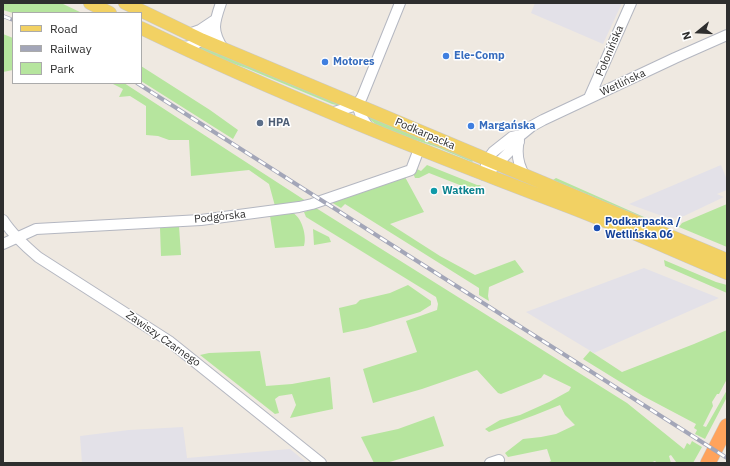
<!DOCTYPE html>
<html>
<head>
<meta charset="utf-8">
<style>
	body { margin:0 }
	#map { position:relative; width:730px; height:466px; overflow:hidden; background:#efe9e1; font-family:"IBM Plex Sans",sans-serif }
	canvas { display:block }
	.frame { position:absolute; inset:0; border:4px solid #2e2e2e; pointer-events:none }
	.legend { position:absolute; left:12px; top:12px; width:130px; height:72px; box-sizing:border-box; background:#fff; border:1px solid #ababab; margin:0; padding:5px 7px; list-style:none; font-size:12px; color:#2e2e2e }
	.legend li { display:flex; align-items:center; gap:8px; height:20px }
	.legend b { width:20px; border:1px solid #ababab }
	.north { position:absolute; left:678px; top:12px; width:40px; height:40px; -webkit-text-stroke:3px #fff; paint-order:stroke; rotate:252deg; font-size:11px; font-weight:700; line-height:16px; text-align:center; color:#2e2e2e }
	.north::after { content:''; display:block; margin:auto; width:14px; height:18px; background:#2e2e2e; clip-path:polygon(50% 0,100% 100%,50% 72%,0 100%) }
</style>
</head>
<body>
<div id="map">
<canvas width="730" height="466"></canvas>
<div class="frame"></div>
<ul class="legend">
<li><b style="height:5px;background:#f2d163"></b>Road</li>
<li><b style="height:5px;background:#a3a6b8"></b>Railway</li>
<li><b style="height:11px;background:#b6e59e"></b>Park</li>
</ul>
<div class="north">N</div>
</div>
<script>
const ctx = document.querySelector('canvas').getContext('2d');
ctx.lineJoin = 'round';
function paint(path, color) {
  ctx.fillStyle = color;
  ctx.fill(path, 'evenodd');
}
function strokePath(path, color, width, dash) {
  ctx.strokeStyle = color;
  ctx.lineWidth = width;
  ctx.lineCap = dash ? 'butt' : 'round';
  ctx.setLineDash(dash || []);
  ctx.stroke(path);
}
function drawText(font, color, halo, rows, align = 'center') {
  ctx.font = font + ' "IBM Plex Sans",sans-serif';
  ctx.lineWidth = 3;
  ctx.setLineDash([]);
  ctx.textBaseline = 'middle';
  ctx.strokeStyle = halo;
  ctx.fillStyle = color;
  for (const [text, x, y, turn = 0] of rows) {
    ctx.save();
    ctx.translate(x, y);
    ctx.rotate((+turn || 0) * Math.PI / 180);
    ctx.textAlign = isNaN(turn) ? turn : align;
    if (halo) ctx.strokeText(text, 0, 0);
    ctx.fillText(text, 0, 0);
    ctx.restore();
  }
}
paint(new Path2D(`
	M535,3H622L603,44L531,13Z
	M721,165L727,180V190L717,194L724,197L684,216L675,218L662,216L629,204Z
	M644,268L719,298L594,353L526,312Z
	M183,427L187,458L290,449L307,463H82L80,436L129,430Z`), '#e3e1e8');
paint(new Path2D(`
	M3,3H61L82,13H13L3,10Z
	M3,34L13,38V70L3,72Z
	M204,46L341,104V106L332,104L246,68L208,55L196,48Z
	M141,66L210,110L238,130L233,139L141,81Z
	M111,83H124L306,201L275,206L269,184L249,170L191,176L189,140H169L158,136L146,135V106L130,96L119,97L123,89Z
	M367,115L474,160L472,162C457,156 443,149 428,144C407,137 382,134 367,116Z
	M427,165L477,185H481L475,191L429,173L419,178H415L413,173L417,169L421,171Z
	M405,177L424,212L390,224L440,256L475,275L515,260L524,272L489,287L488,296L489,301L479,295V288L345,204L341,208L331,202Z
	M556,178L662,225L665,227L553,180Z
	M727,204V247L679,227L682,223Z
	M316,208L627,403L684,449L687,443L690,445L692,441L702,447L693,463L676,462L671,455L669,456L671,463H657L655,461L650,463H547L551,461L547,449L508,457L505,453L523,439L541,437L556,434L575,425L565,415L560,405L535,415L489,432L485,429L500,420L520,415L549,402L569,391L571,387L544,374L541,378L501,394L498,393L477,370L422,389L373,403L363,369L417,352L406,321L437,310L438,304L436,297L306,217L304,212Z
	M293,213C302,218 307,236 304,246L275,248L270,216Z
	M179,226L181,255L161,256L160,228Z
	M313,229L329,237L331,242L314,245Z
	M664,260L716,282L727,285V293L665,266Z
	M408,285L431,301V305L420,312L367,328L343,333L339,308L356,304L360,300L390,293Z
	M727,330V379L719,394H717L712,402L713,406L703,426L706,427L727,390V397L705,439L695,434L697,430L694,428L696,424L643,396L583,359L590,351L622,372L694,344Z
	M260,351L266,386L292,384L330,377L333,409L290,418L296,405L292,394L279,396L275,399L279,413L275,414L200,355L209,353Z
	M434,416L444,446L386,463H374L361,437L398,429Z`), '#b6e59e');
const minor = new Path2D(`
	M221,3C214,23 211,31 224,50
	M189,34L200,30L215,20
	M182,47C197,46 208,38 215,25
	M589,98L631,3
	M357,105L361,116L369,128
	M331,113L357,105L362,97L400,3
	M519,140C516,153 518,165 525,176
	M493,168L519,142
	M484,175L487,160L493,152L512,137L521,135L532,126L543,120L675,58L727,35
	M3,220C12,234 25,246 38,257L169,341L321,463
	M3,244L36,229L201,220L299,207L312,204L411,170L419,149
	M490,463L499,460`);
const major = new Path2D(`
	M90,3L110,13
	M125,3L202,40L727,260
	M141,28C278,94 420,150 562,204C618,225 672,250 727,273`);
const highway = new Path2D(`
	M708,463L727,426`);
strokePath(minor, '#b4b7c1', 12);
strokePath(major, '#c9c9c9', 14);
strokePath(highway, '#c9c9c9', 16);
strokePath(minor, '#fff', 10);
strokePath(major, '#f2d163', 13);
strokePath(highway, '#ffa35c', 15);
const rail = new Path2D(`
	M3,16L13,20
	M137,83L727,458`);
strokePath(rail, '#a3a6b8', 4);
strokePath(rail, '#fff', 2.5, [8]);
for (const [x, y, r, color] of [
	[446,56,4,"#3f7fe0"],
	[325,62,4,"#3f7fe0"],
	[260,123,4,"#5c6f8a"],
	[471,126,4,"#3f7fe0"],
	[434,191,4,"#0f9aa8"],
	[597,228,4,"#1a4fb4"]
]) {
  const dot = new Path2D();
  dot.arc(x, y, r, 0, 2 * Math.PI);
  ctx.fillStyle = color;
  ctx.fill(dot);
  strokePath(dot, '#fff', 1.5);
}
drawText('11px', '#2e2e2e', '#fff', [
	["Połonińska",610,51,-67],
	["Wetlińska",623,83,-25],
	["Podkarpacka",425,134,23],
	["Podgórska",220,217,-6],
	["Zawiszy Czarnego",163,339,35]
]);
drawText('bold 11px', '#366cbe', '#fff', [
	["Ele-Comp",454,56],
	["Motores",333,62],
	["Margańska",479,126]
], 'left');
drawText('bold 11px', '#4e5e75', '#fff', [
	["HPA",268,123]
], 'left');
drawText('bold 11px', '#0d838f', '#fff', [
	["Watkem",442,191]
], 'left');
drawText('bold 11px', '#164399', '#fff', [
	["Podkarpacka /",605,222],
	["Wetlińska 06",605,235]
], 'left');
</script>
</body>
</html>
